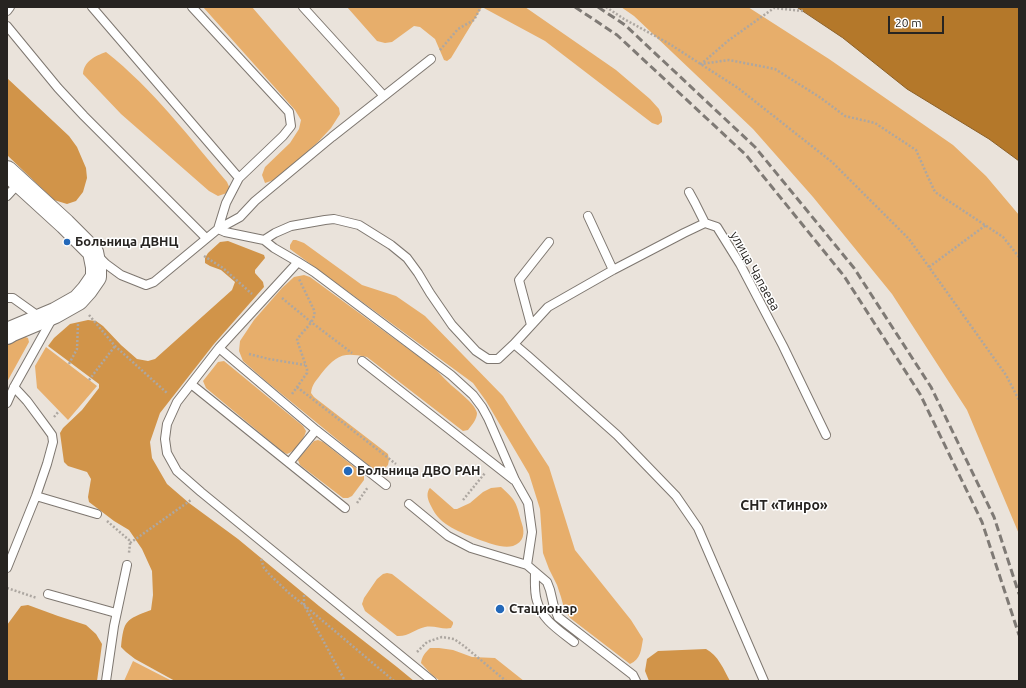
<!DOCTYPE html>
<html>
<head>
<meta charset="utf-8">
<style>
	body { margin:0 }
	#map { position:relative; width:1026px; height:688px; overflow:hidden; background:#eae3db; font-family:Ubuntu,sans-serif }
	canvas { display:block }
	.frame { position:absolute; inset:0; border:8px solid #272421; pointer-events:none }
	.scale { position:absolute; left:888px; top:16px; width:56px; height:18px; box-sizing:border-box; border:2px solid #272421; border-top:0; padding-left:5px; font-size:12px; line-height:14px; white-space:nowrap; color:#272421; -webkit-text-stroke:3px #fff; paint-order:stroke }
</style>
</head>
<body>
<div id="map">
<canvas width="1026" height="688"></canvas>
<div class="frame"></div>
<div class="scale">20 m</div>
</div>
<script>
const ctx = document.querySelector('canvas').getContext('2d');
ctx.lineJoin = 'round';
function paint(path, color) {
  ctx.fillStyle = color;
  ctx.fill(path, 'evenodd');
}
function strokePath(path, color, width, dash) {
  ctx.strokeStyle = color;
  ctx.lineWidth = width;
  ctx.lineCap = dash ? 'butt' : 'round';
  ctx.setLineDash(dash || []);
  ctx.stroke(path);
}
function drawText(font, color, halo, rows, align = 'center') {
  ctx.font = font + ' Ubuntu,sans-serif';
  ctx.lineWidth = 3;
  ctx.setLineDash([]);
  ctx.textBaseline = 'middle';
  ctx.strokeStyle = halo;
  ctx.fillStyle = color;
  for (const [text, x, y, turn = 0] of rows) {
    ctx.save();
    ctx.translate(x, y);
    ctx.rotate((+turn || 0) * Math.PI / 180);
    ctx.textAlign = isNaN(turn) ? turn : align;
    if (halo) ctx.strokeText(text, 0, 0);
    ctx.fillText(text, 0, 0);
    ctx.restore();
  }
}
paint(new Path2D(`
	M203,7H252L339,108L340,114L331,128L318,142L281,175L274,180L265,183L262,175L265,167L290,143L299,129L301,120L295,110Z
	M347,7H482L451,58L447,61L444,60L435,39L420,27L414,26L392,42L385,43L377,41Z
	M482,7H525L616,70L650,99L659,109L662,117V122L658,125L652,123L545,41Z
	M621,7H748L829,59L953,145L986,176L1019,215V534L967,410L892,294L813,197L753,129L634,16Z
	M106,52C153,89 189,137 227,182L230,189L227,193L218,196L209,191L121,114L83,74C84,61 95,56 106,52Z
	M293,240H296L304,243L362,285L396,296L425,316L503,396L549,467L575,550L631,620L643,639C641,650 641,659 630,664L570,618L564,608L561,597L557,585L549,569L543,553L540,509L529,474L486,401L473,383L294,252L290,249V245Z
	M304,275L310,277L433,367C439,372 443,378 449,383C456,390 475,403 477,413C477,419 472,425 468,430L463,431L367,357C342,352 337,355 321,374C316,381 312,384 311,393L314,397L388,454L389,460L388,465L383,470L379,471L372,468L267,382L243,361L239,351L240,341L254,320L282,288L294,277Z
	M23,336L28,338L29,342L7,382V343Z
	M46,347L97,386L68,420L37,388L35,366Z
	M224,361L303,426L306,431C304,439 296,451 287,454L283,452L206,388L203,381L218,362Z
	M318,440L323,442L362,473L364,476V480L352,496L348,498H343L300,465L298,460L300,457L314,441Z
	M501,487C505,491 509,494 512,498C518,505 519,515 522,524C525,533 524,542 513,546C503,549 489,543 480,540C460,532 440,526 431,506C428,500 426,495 429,489L430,488L454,509H457L470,503L483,492L491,488Z
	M387,573L392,574L453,622V624L451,628C443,630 434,625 425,627C415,629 408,637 397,636L365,611L362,604L364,598L377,579L383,574Z
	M430,648H439L453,650L472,657L495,658L524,681H440L431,674L421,663C422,656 425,653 430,648Z
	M133,661L172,681H124Z`), '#e7ae6b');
paint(new Path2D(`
	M7,78L69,136L77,147L86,168L87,178L83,192L76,201L67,204L54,200L7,155Z
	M228,241L264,255L265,258L255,270V273L263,282L264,287L214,344L160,413L150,442L152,458L167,484L189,503L238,539L319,606L397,667L414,681H175L135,659L126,652L121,647C124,620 125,620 151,610L153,595L152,571L142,549L129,530L114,521L89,502L88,497L91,479L87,472L68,466L64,462L60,433L63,428L82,410L99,388V384L48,346L54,338L70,324L88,320L96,321L103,326L121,345L137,359L148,361L155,359L232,290L235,282L221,270L210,266L205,263V258L208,253L220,242Z
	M28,605L58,616L86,625L96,634L102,644L97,681H7V625L21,606Z
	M706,649C718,655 724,670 730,681H649L645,671L647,659L658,651Z`), '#d19449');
const water = new Path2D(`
	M797,7H1019V161L989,139L907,89L843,38Z`);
paint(water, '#b4782a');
strokePath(water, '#8a5f27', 1);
const service = new Path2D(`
	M92,7L239,178L226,203L218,229
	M192,7L289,112L291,126L283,136L239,178
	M303,7L384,96
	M7,11L10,7
	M7,26L58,88L84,116L206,238
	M689,192L695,203L705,223
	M7,196L19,183
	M588,216L613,270
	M218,229L225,232L264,240L274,248L298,262L314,272L451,375L473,395L482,407L488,418L515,480L528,503L532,532L527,565L547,582L550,590L554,607L558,617L633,675L636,681
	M264,240L275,233L291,226L325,220L334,219L359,225L391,245L407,258L418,273L430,293L452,325L476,351L488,359H498L514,344L527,355L617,435L676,496L698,528L764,681
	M98,256L106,264L121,275L146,285L154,282L218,229L240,217L255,201L332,137L431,59
	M298,262L219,348L177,402L167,424L165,439L167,453L177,471L201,492L432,681
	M7,298H13L41,318
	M531,325L519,280L549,242
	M514,344L548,307L613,270L684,233L705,223L717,227L740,264L783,346L826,435
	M219,348L316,430L386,485
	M362,361L514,480
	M191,384L345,508
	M7,403L14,387L52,319
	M289,463L316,430
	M36,496L97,514
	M409,504L448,536L471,548L527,565
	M7,568L36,496L47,464L53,442L52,435L47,428L27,401L14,387
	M535,572C535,581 534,592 537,601C542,620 559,630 574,642
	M48,594L116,613
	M106,681L114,626L127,565`);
const tertiary = new Path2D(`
	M7,171L65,224L93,252L96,267V277L87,290L78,300L55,313L12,331L7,334`);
strokePath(service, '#7e7770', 10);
strokePath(tertiary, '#7e7770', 22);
strokePath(new Path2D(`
	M606,7L624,19L668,43L738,88L832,162L909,239L1006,375L1019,400
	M803,11L774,8L729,40L701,64L729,60L775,69L821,98L845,116L875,123L916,150L928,177L935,192L1003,237L1019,257
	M440,50L458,29L474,20L481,7
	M204,256L223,268L252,294
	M929,267L986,225
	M282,298L311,322L352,353
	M89,315L115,346L167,393
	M249,354L269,359L305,365
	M69,364L77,349L78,323
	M89,380L115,346
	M297,387L396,464
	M292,394L307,373V369L297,340C302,331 317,321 314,310L299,279
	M54,417L59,411
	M463,500L485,473
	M357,503L368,487
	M107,521L129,540L130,543L129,553
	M130,543L191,500
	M261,559L264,568L270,575L290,594L304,605L394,681
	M7,588L37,598
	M304,595V605L345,681
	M417,652L427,642L442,637L454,639L464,646L506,681`), '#ada7a1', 2.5, [2, 2]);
strokePath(service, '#fff', 8);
strokePath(tertiary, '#fff', 20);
strokePath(new Path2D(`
	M575,7L617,35L746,155L844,276L920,394L982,522L1019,635
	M598,7L625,25L755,147L854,268L931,387L994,517L1019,594`), '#7f7a75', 3, [8, 4]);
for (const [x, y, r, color] of [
	[67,242,4,"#2368b9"],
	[348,471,5,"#2368b9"],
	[500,609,5,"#2368b9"]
]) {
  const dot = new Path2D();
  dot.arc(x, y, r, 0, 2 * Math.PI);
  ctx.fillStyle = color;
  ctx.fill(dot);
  strokePath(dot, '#fff', 1.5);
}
drawText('bold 13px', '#272421', '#fff', [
	["Больница ДВНЦ",75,242],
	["Больница ДВО РАН",357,471],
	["Стационар",509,609]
], 'left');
drawText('13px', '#272421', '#fff', [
	["улица Чапаева",755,271,61]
]);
drawText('bold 14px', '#272421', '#fff', [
	["СНТ «Тинро»",784,505]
]);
</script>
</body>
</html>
